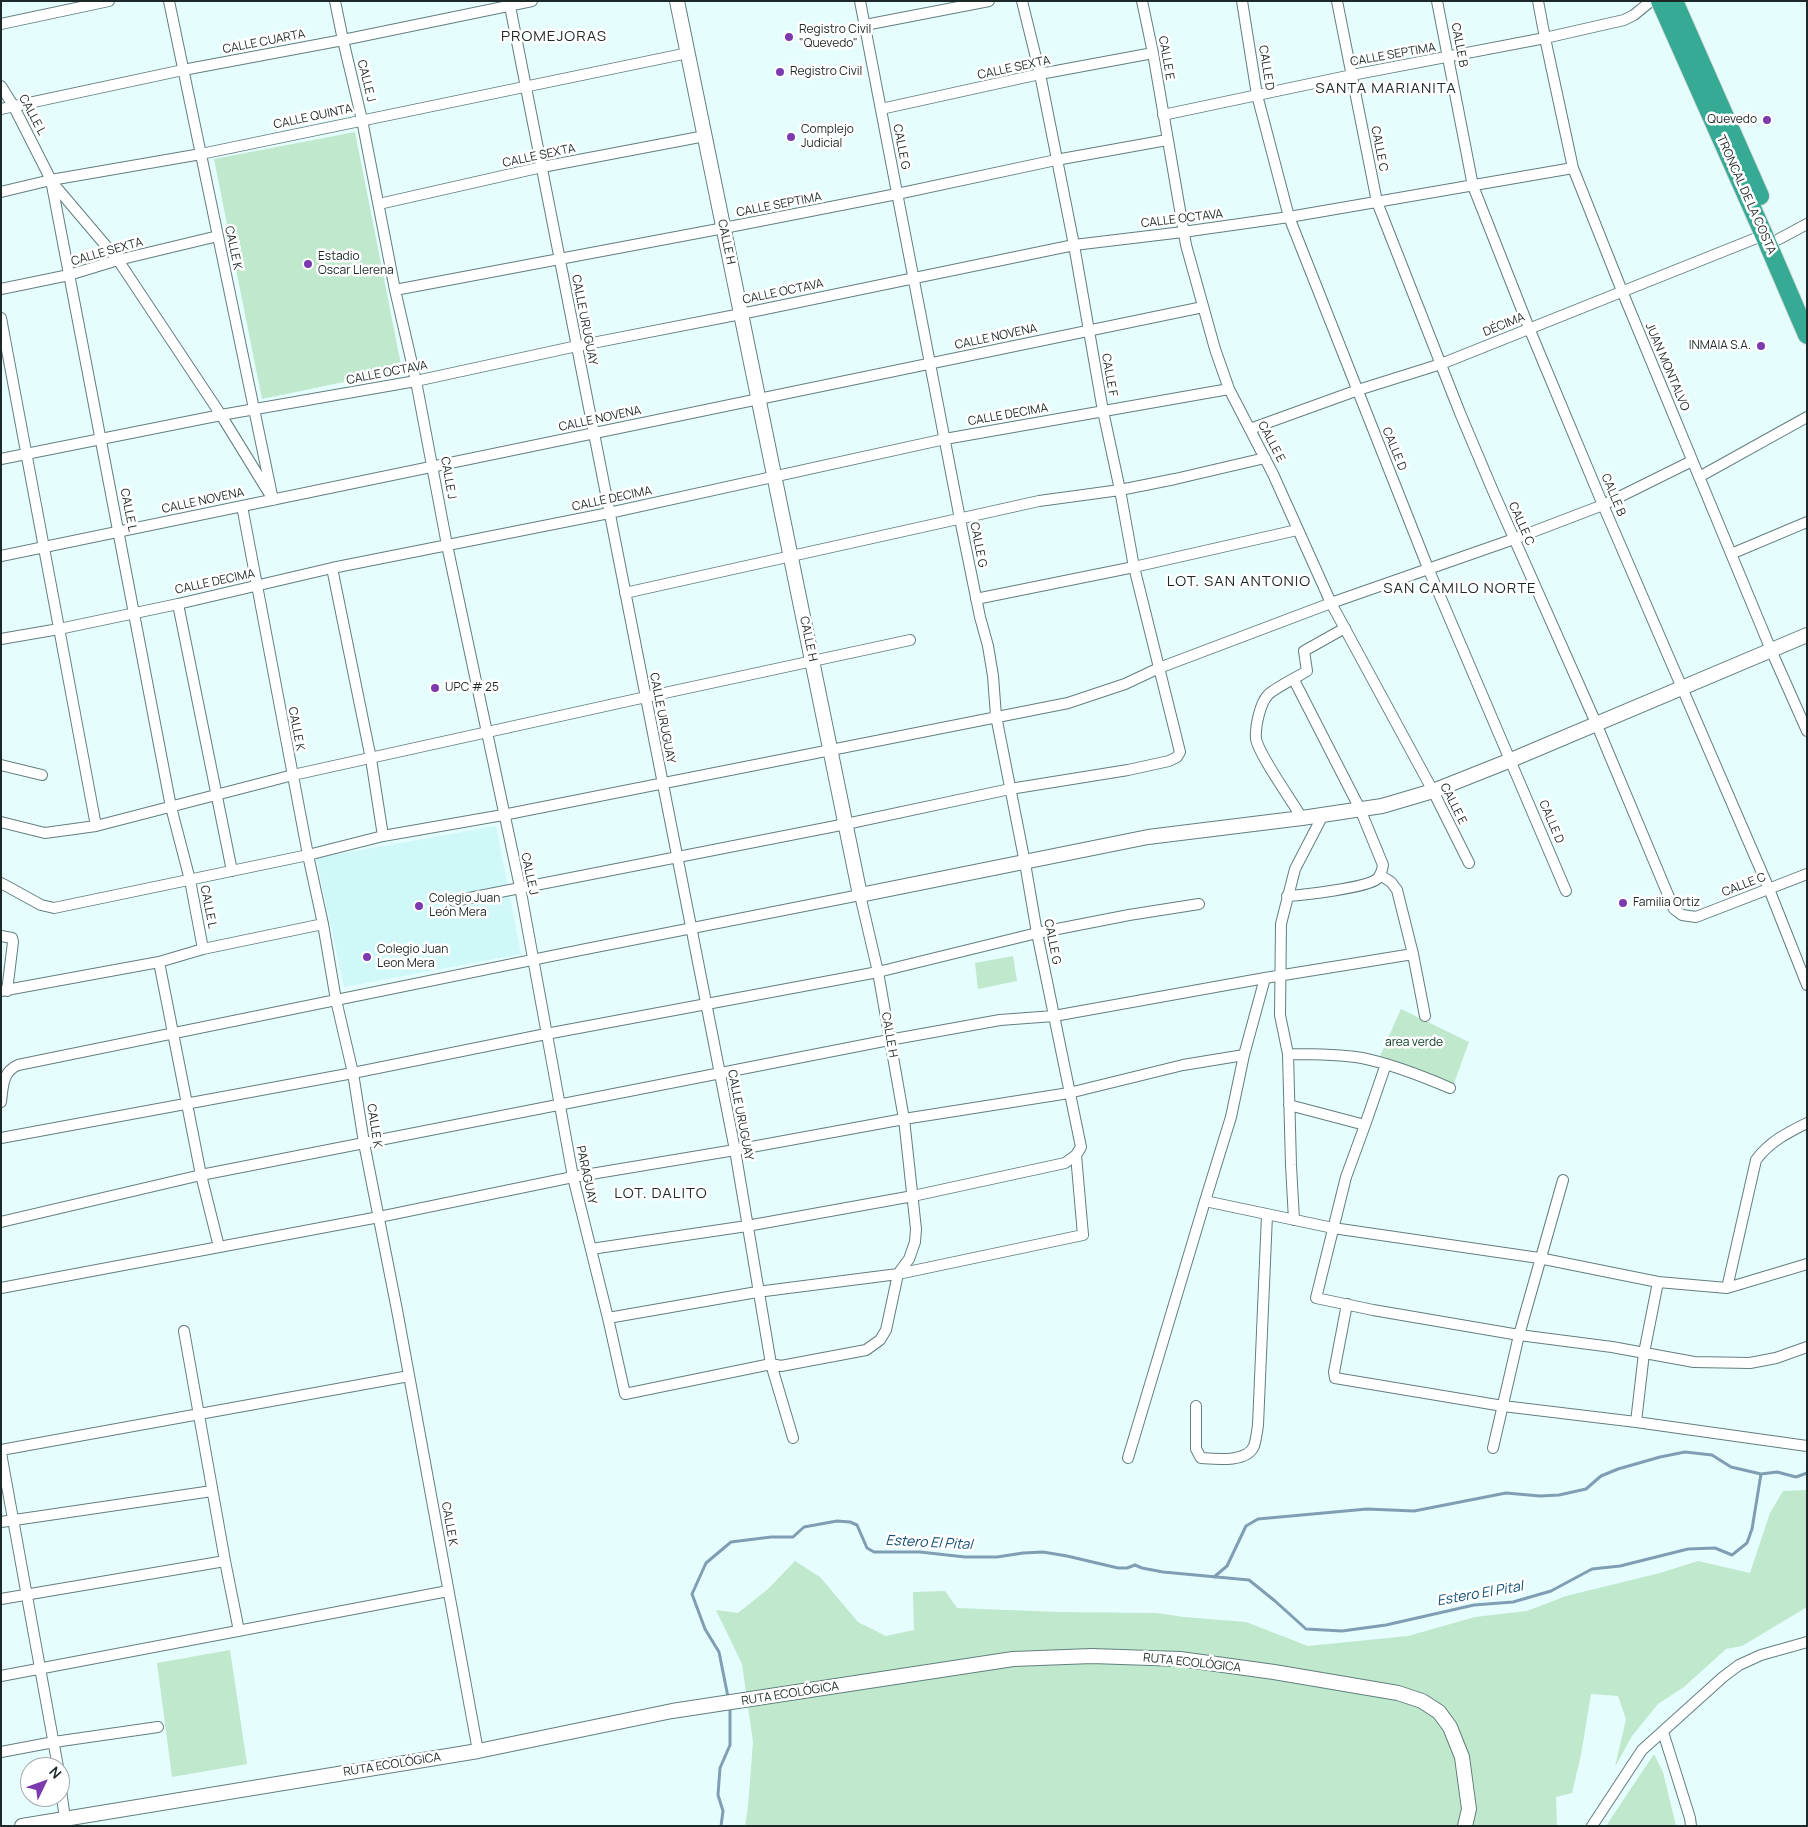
<!DOCTYPE html>
<html>
<head>
<meta charset="utf-8">
<style>
	body { margin:0 }
	#map { position:relative; width:1808px; height:1827px; overflow:hidden; background:#e6fdfe; font-family:Manrope,sans-serif }
	canvas { display:block }
	.frame { position:absolute; inset:0; border:2px solid #1d2828; pointer-events:none }
	.north { position:absolute; left:20px; top:1757px; width:50px; height:50px; box-sizing:border-box; background:#fff; border:1px solid #a5a9a9; border-radius:50%; rotate:48deg; font-size:14px; font-weight:700; line-height:20px; text-align:center; color:#1d2828 }
	.north::after { content:''; display:block; margin:auto; width:18px; height:22px; background:#7c3aae; clip-path:polygon(50% 0,100% 100%,50% 72%,0 100%) }
</style>
</head>
<body>
<div id="map">
<canvas width="1808" height="1827"></canvas>
<div class="frame"></div>
<div class="north">N</div>
</div>
<script>
const ctx = document.querySelector('canvas').getContext('2d');
ctx.lineJoin = 'round';
function paint(path, color) {
  ctx.fillStyle = color;
  ctx.fill(path, 'evenodd');
}
function strokePath(path, color, width, dash) {
  ctx.strokeStyle = color;
  ctx.lineWidth = width;
  ctx.lineCap = dash ? 'butt' : 'round';
  ctx.setLineDash(dash || []);
  ctx.stroke(path);
}
function drawText(font, color, halo, rows, align = 'center') {
  ctx.font = font + ' Manrope,sans-serif';
  ctx.lineWidth = 5;
  ctx.setLineDash([]);
  ctx.textBaseline = 'middle';
  ctx.strokeStyle = halo;
  ctx.fillStyle = color;
  for (const [text, x, y, turn = 0] of rows) {
    ctx.save();
    ctx.translate(x, y);
    ctx.rotate((+turn || 0) * Math.PI / 180);
    ctx.textAlign = isNaN(turn) ? turn : align;
    if (halo) ctx.strokeText(text, 0, 0);
    ctx.fillText(text, 0, 0);
    ctx.restore();
  }
}
paint(new Path2D(`
	M496,826L521,954L344,987L316,858Z`), '#d0f8f9');
paint(new Path2D(`
	M355,132L402,370L262,399L214,159Z
	M1013,956L1017,981L978,989L975,963Z
	M1401,1009L1469,1042L1453,1086L1380,1056Z
	M1807,1490V1607L1742,1646L1726,1649L1684,1687L1658,1704L1632,1736L1615,1767L1626,1719L1618,1696L1591,1694L1581,1755L1572,1793L1556,1797L1557,1826H745L748,1807L753,1742L742,1664L716,1610L738,1613L768,1589L795,1561L820,1577L858,1622L886,1636L914,1630L913,1592L945,1591L957,1608L1059,1612L1156,1613L1184,1617L1246,1622L1308,1646L1408,1636L1475,1617L1527,1611L1566,1596L1660,1573L1698,1561L1750,1573L1770,1513L1783,1491Z
	M230,1650L247,1764L172,1777L157,1663Z
	M1654,1754L1663,1772L1676,1826H1606Z`), '#bfe8cc');
strokePath(new Path2D(`
	M1214,1577L1227,1566L1246,1526L1258,1519L1367,1509L1414,1511L1506,1493L1540,1496L1559,1495L1586,1489L1601,1476L1618,1469L1660,1457L1685,1452L1712,1455L1731,1467L1761,1474
	M728,1697L719,1652L705,1629L692,1594L706,1563L731,1542L771,1537H793L804,1527L837,1521L850,1522L857,1525L867,1548L874,1552H920L965,1557H997L1023,1553L1043,1552L1067,1556L1118,1568H1127L1135,1565L1142,1568L1163,1572L1249,1580L1275,1601L1306,1629L1342,1631L1386,1625L1474,1605L1513,1602L1551,1591L1592,1569L1620,1566L1688,1549L1715,1548L1732,1555L1747,1543L1752,1529L1761,1474L1777,1472L1796,1477L1807,1473
	M721,1826L723,1811L718,1795L720,1768L730,1745V1706`), '#809eb3', 3);
const street = new Path2D(`
	M169,1L273,500
	M509,1L735,1150L771,1364L793,1438
	M1142,1L1153,53L1186,245L1215,349L1229,389L1273,474L1331,603L1433,791L1469,863
	M1242,1L1257,95L1289,217L1428,568L1566,891
	M1337,1L1377,202L1460,413L1493,491L1596,723L1674,909L1682,915L1696,917L1807,874
	M1437,1L1473,186L1529,328L1603,505L1769,889L1807,985
	M1538,1L1545,38L1573,168L1622,291L1771,650L1807,731
	M1,24L109,1
	M865,25L989,1
	M1,86L14,107L51,180L171,807L190,880L203,949
	M1,109L183,70L343,40L532,1
	M881,109L1040,74L1153,53
	M1163,115L1352,75L1545,38L1624,20L1634,15L1651,1
	M51,181L118,260L221,415L269,493
	M1,192L51,180L201,154L688,53
	M379,204L542,167L705,136
	M1779,239L1807,224
	M1,289L69,275L118,260L218,236
	M395,290L724,228L897,194L1056,160L1167,140
	M1,318L96,826
	M1250,429L1358,390L1441,364L1764,235
	M1,459L221,415L416,381L577,346L741,314L1074,245L1183,232L1289,217L1573,168
	M1699,477L1807,417
	M242,506L308,855L323,924L336,1000L353,1073L364,1143L397,1310L478,1751
	M1731,554L1807,522
	M1,556L1203,307
	M332,568L371,759L383,836
	M625,593L1039,501L1120,490L1175,479L1265,458
	M976,599L1134,567L1297,530
	M178,604L232,871
	M1,639L59,629L178,604L332,568L609,513L945,439L1229,389
	M1,765L42,775
	M1302,818C1292,801 1259,755 1256,739C1255,727 1260,703 1268,695C1273,689 1299,676 1307,671L1304,651L1345,628
	M1,822L45,833L96,826L293,775L646,697L910,640
	M1380,875L1391,882L1397,890L1413,954L1425,1016
	M1,883L41,905L54,908L308,855L383,836L503,815L1068,703L1125,684L1159,668L1331,603L1514,539L1603,505L1692,461
	M1287,896C1303,895 1366,888 1377,879C1381,875 1382,871 1383,865L1360,809L1294,680
	M454,901L846,824L1010,789L1128,770L1169,761L1177,757L1180,752L1134,567L1120,490L1103,411L1074,245L1040,74L1022,1
	M1,936L12,938L13,942L7,991
	M159,962L201,1175L219,1247
	M1,991L159,962L203,949L323,924
	M1288,1054C1312,1054 1338,1054 1362,1058C1392,1064 1422,1076 1450,1088
	M1,1102C3,1087 2,1072 18,1065C298,1006 579,950 860,895L878,972L904,1119L916,1229L915,1242L909,1259L898,1274L886,1330L880,1340L866,1350L781,1366L771,1364L625,1394L608,1318L573,1177L520,887L447,545L416,381L395,290L362,120L343,40L335,1
	M1289,1105L1365,1125L1346,1177L1316,1298L1373,1310L1519,1335L1493,1448
	M1365,1125L1386,1064
	M1,1138L353,1073L546,1034L878,972L1037,933L1129,915L1199,904
	M1563,1180L1519,1335L1612,1347L1694,1362L1750,1363L1776,1358L1807,1347
	M1205,1201L1231,1117L1244,1055L1265,978
	M1294,1220L1291,1165L1288,1054L1280,1015L1281,924L1295,869L1323,815
	M1,1222L201,1175L889,1040L1000,1020L1054,1016L1265,978L1413,954
	M591,1249L747,1226L913,1196L1065,1163L1076,1155L1081,1147L1037,933L1025,863L996,716L993,676L988,646L980,617L960,519L860,1
	M1658,1282L1644,1353L1636,1422L1807,1446
	M1,1288L379,1217L573,1177L735,1150L904,1119L1069,1093L1183,1065L1244,1055
	M1727,1288L1756,1160C1769,1142 1787,1133 1807,1123
	M1347,1304L1334,1372L1335,1378L1503,1406L1636,1422
	M608,1318L757,1292L898,1274L1083,1235L1076,1155
	M184,1331L225,1561L239,1631
	M1196,1406V1449L1201,1458C1215,1459 1247,1463 1254,1446C1256,1440 1257,1432 1258,1425L1267,1215
	M1,1450L409,1376
	M1,1453L58,1767
	M1128,1458L1205,1201L1333,1228L1539,1258L1658,1282L1727,1288L1807,1264
	M1,1522L212,1491
	M1,1599L225,1561
	M1,1676L448,1591
	M1663,1732L1690,1818L1691,1826
	M1,1752L54,1742L158,1727
	M60,1783L66,1826
	M1592,1826L1642,1750L1723,1677L1739,1665L1761,1655L1807,1642`);
const secondary = new Path2D(`
	M677,1L860,895L1148,837L1302,818L1382,806L1433,791L1511,760L1807,635
	M22,1826L478,1751L672,1711L1013,1659L1092,1656L1180,1659L1274,1672L1398,1693L1422,1701L1439,1712L1450,1727L1462,1757L1469,1809L1465,1826`);
const highway = new Path2D(`
	M1660,1L1764,235L1807,335
	M1674,1L1760,196`);
strokePath(street, '#637e7f', 12);
strokePath(secondary, '#637e7f', 16);
strokePath(highway, '#dbdddd', 20);
strokePath(street, '#fff', 10);
strokePath(secondary, '#fff', 14);
strokePath(highway, '#36aa94', 18);
for (const [x, y, r, color] of [
	[789,37,5,"#7c3aae"],
	[780,72,5,"#7c3aae"],
	[1767,120,5,"#7c3aae"],
	[791,137,5,"#7c3aae"],
	[308,264,5,"#7c3aae"],
	[1761,346,5,"#7c3aae"],
	[435,688,5,"#7c3aae"],
	[1623,903,5,"#7c3aae"],
	[419,906,5,"#7c3aae"],
	[367,957,5,"#7c3aae"]
]) {
  const dot = new Path2D();
  dot.arc(x, y, r, 0, 2 * Math.PI);
  ctx.fillStyle = color;
  ctx.fill(dot);
  strokePath(dot, '#fff', 2);
}
drawText('12px', '#1d2828', '#fff', [
	["Registro Civil",799,30],
	["\"Quevedo\"",799,44],
	["Registro Civil",790,72],
	["Quevedo",1757,120,"right"],
	["Complejo",801,130],
	["Judicial",801,144],
	["Estadio",318,257],
	["Oscar Llerena",318,271],
	["INMAIA S.A.",1751,346,"right"],
	["UPC # 25",445,688],
	["Colegio Juan",429,899],
	["León Mera",429,913],
	["Familia Ortiz",1633,903],
	["Colegio Juan",377,950],
	["Leon Mera",377,964]
], 'left');
drawText('12px', '#1d2828', '#fff', [
	["CALLE CUARTA",264,42,-11],
	["CALLE B",1459,45,79],
	["CALLE SEPTIMA",1393,55,-10],
	["CALLE E",1166,58,80],
	["CALLE SEXTA",1014,68,-12],
	["CALLE D",1266,68,81],
	["CALLE J",366,81,76],
	["CALLE L",32,115,62],
	["CALLE QUINTA",313,117,-12],
	["CALLE G",901,147,79],
	["CALLE C",1379,149,79],
	["CALLE SEXTA",539,156,-12],
	["TRONCAL DE LA COSTA",1746,195,66],
	["CALLE SEPTIMA",779,205,-11],
	["CALLE OCTAVA",1182,219,-7],
	["CALLE H",726,242,78],
	["CALLE K",233,248,78],
	["CALLE SEXTA",107,252,-16],
	["CALLE OCTAVA",783,292,-12],
	["CALLE URUGUAY",584,320,79],
	["DÉCIMA",1504,325,-22],
	["CALLE NOVENA",996,337,-12],
	["JUAN MONTALVO",1667,367,67],
	["CALLE OCTAVA",387,373,-11],
	["CALLE F",1109,375,80],
	["CALLE DECIMA",1008,415,-10],
	["CALLE NOVENA",600,419,-12],
	["CALLE E",1271,442,62],
	["CALLE D",1394,449,68],
	["CALLE J",448,478,80],
	["CALLE B",1613,495,67],
	["CALLE DECIMA",612,499,-12],
	["CALLE NOVENA",203,501,-12],
	["CALLE L",128,510,79],
	["CALLE C",1521,524,66],
	["CALLE G",978,545,79],
	["CALLE DECIMA",215,582,-12],
	["CALLE H",808,639,78],
	["CALLE URUGUAY",662,718,79],
	["CALLE K",296,729,79],
	["CALLE E",1453,804,63],
	["CALLE D",1551,822,67],
	["CALLE J",529,874,78],
	["CALLE C",1744,885,-21],
	["CALLE L",208,907,79],
	["CALLE G",1052,942,79],
	["CALLE H",889,1035,80],
	["CALLE URUGUAY",740,1115,79],
	["CALLE K",374,1126,81],
	["PARAGUAY",586,1175,78],
	["CALLE K",449,1524,80],
	["RUTA ECOLÓGICA",1192,1663,6],
	["RUTA ECOLÓGICA",790,1694,-9],
	["RUTA ECOLÓGICA",392,1765,-9]
]);
drawText('12px', '#0d4026', '#fff', [
	["area verde",1414,1043]
]);
drawText('italic 14px', '#0d4d74', '#fff', [
	["Estero El Pital",929,1543,3],
	["Estero El Pital",1480,1594,-10]
]);
ctx.letterSpacing = '1px';
drawText('15px', '#1d2828', '#fff', [
	["PROMEJORAS",554,37],
	["SANTA MARIANITA",1386,89],
	["LOT. SAN ANTONIO",1239,582],
	["SAN CAMILO NORTE",1460,589],
	["LOT. DALITO",661,1194]
]);
ctx.letterSpacing = '0px';
</script>
</body>
</html>
